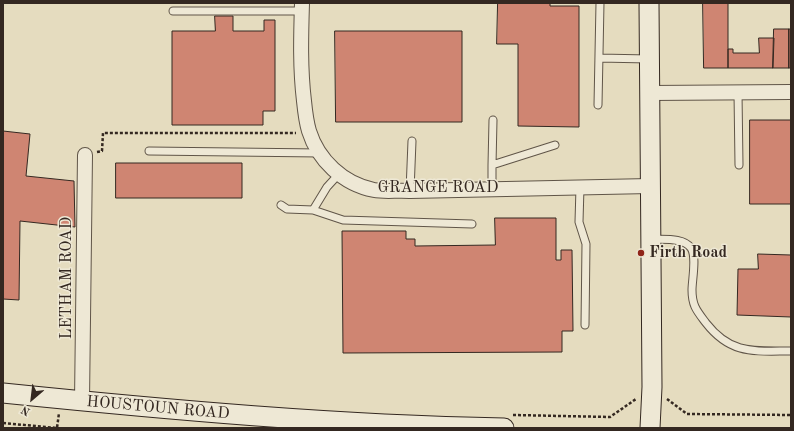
<!DOCTYPE html>
<html>
<head>
<meta charset="utf-8">
<style>
	body { margin:0 }
	#map { position:relative; width:794px; height:431px; overflow:hidden; background:#e5dcbf; font-family:"Old Standard TT",serif }
	canvas { display:block }
	.frame { position:absolute; inset:0; border:4px solid #342821; pointer-events:none }
	.north { position:absolute; left:12px; top:379px; width:40px; height:40px; -webkit-text-stroke:3px #eee8d5; paint-order:stroke; rotate:208deg; font-size:11px; font-weight:700; line-height:16px; text-align:center; color:#342821 }
	.north::after { content:''; display:block; margin:auto; width:14px; height:18px; background:#342821; clip-path:polygon(50% 0,100% 100%,50% 72%,0 100%) }
</style>
</head>
<body>
<div id="map">
<canvas width="794" height="431"></canvas>
<div class="frame"></div>
<div class="north">N</div>
</div>
<script>
const ctx = document.querySelector('canvas').getContext('2d');
ctx.lineJoin = 'round';
function paint(path, color) {
  ctx.fillStyle = color;
  ctx.fill(path, 'evenodd');
}
function strokePath(path, color, width, dash) {
  ctx.strokeStyle = color;
  ctx.lineWidth = width;
  ctx.lineCap = dash ? 'butt' : 'round';
  ctx.setLineDash(dash || []);
  ctx.stroke(path);
}
function drawText(font, color, halo, rows, align = 'center') {
  ctx.font = font + ' "Old Standard TT",serif';
  ctx.lineWidth = 3;
  ctx.setLineDash([]);
  ctx.textBaseline = 'middle';
  ctx.strokeStyle = halo;
  ctx.fillStyle = color;
  for (const [text, x, y, turn = 0] of rows) {
    ctx.save();
    ctx.translate(x, y);
    ctx.rotate((+turn || 0) * Math.PI / 180);
    ctx.textAlign = isNaN(turn) ? turn : align;
    if (halo) ctx.strokeText(text, 0, 0);
    ctx.fillText(text, 0, 0);
    ctx.restore();
  }
}
const building = new Path2D(`
	M498,3H550V6H579V127L518,126V44H497Z
	M703,3H728V68H704Z
	M215,16H233V31H264V20H275V111H263V125H172V31H215Z
	M774,29H789V68H773Z
	M789,29H791V68H789Z
	M335,31H462V122H336Z
	M759,38H774L773,68H728V49H733V53H759Z
	M750,120H791V204H750Z
	M3,131L30,134L26,176L74,181L75,227L20,221L19,300L3,299Z
	M116,163H242V198H116Z
	M495,218H556V260H561V250H572L573,331H562V352L343,353L342,231H406V239H415V246L495,245Z
	M758,254L791,255V317L737,315L738,269H758Z`);
paint(building, '#cf8572');
strokePath(building, '#342821', 1);
const lane = new Path2D(`
	M173,11H302
	M599,58L649,59
	M738,93L739,165
	M598,105L600,3
	M149,151L320,153
	M492,165L493,120
	M580,187L579,222L586,244L585,325
	M492,188V165L555,145
	M410,191L412,141
	M281,205L287,209L313,210L343,220L472,224
	M313,210L327,187L338,175
	M651,239C663,240 683,237 691,248C697,256 692,280 692,290C692,306 697,311 706,323C731,355 754,351 791,351`);
const street = new Path2D(`
	M302,3C301,36 300,68 304,101C305,111 306,121 309,131C318,160 343,184 374,190C385,192 398,190 410,191L650,186
	M650,93L791,92
	M82,401L85,155`);
const secondary = new Path2D(`
	M649,3L652,387L650,428
	M3,393C170,410 337,425 504,428`);
strokePath(lane, '#605548', 9);
strokePath(street, '#605548', 16);
strokePath(secondary, '#342821', 21);
strokePath(new Path2D(`
	M97,152L102,151L103,133H296
	M667,399L687,414L791,415
	M513,415L610,417L636,399
	M3,423L57,428L59,413`), '#342821', 2.5, [3, 2]);
strokePath(lane, '#eee8d5', 7);
strokePath(street, '#eee8d5', 14);
strokePath(secondary, '#eee8d5', 19);
for (const [x, y, r, color] of [
	[641,253,4,"#8f2418"]
]) {
  const dot = new Path2D();
  dot.arc(x, y, r, 0, 2 * Math.PI);
  ctx.fillStyle = color;
  ctx.fill(dot);
  strokePath(dot, '#eee8d5', 1.5);
}
drawText('16px', '#342821', '#eee8d5', [
	["GRANGE ROAD",438,188],
	["LETHAM ROAD",67,278,-90],
	["HOUSTOUN ROAD",158,408,5]
]);
drawText('bold 16px', '#342821', '#eee8d5', [
	["Firth Road",649,253]
], 'left');
</script>
</body>
</html>
